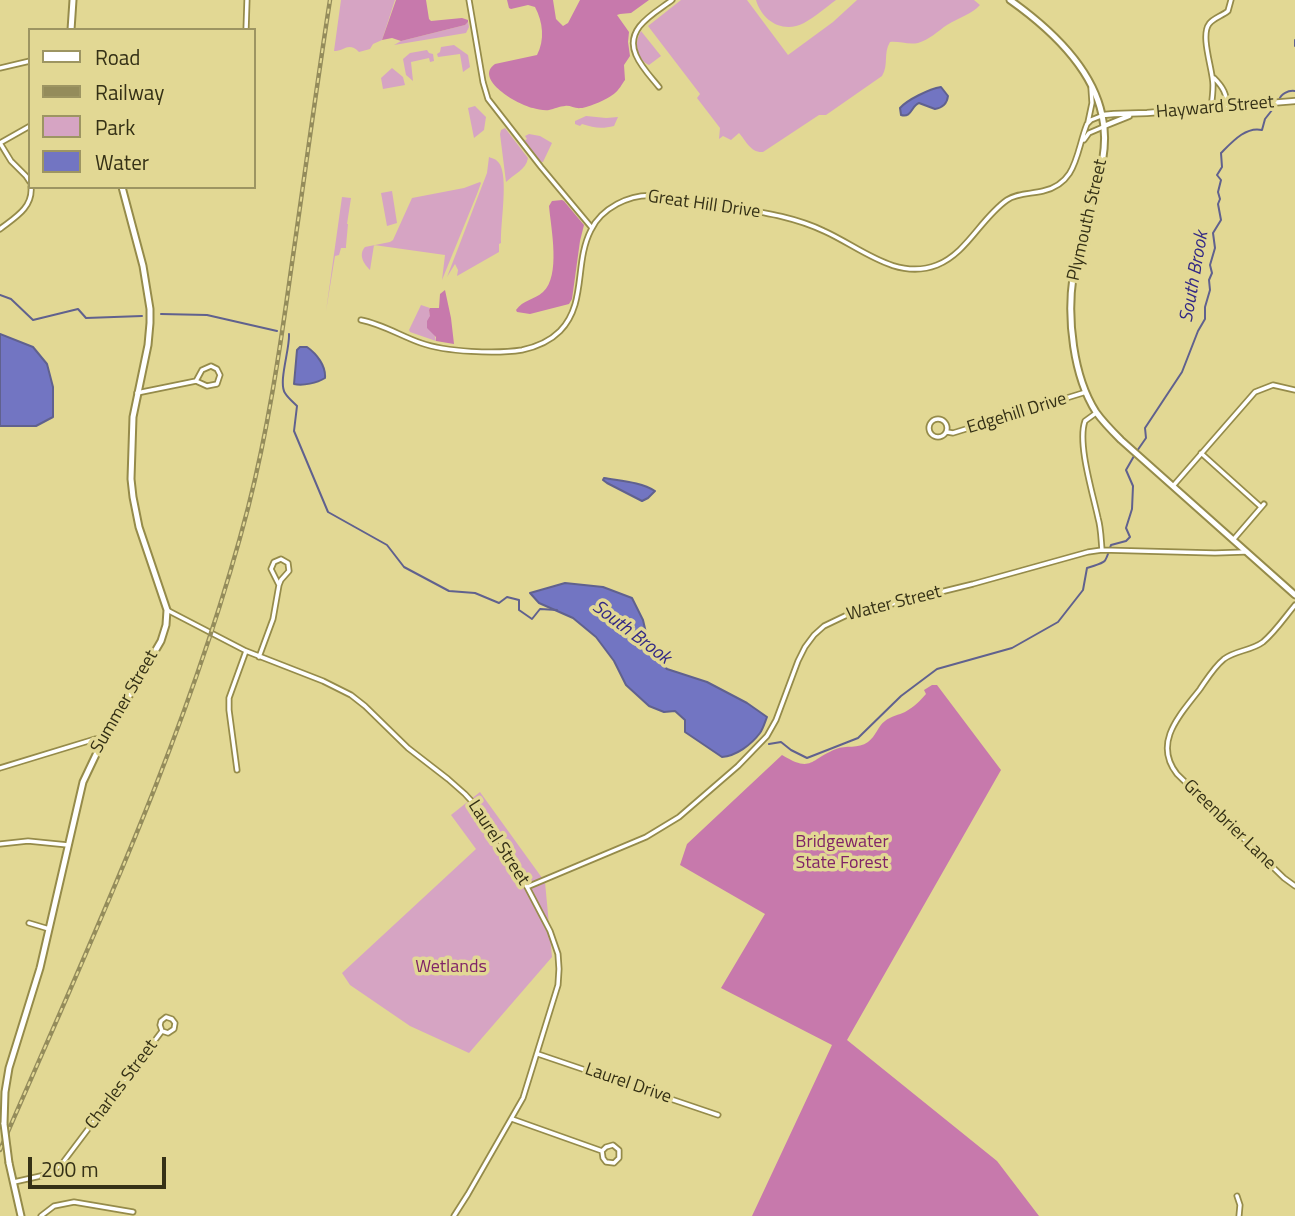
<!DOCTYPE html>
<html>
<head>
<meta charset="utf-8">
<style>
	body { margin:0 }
	#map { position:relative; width:1295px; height:1216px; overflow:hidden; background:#e2d894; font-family:"Titillium Web",sans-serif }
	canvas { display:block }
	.legend { position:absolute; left:28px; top:28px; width:228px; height:161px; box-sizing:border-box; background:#e2d894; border:2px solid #9d9562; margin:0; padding:9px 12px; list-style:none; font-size:21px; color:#353116 }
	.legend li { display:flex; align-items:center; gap:14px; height:35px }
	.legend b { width:35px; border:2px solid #9d9562 }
	.scale { position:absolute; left:28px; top:1157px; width:138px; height:32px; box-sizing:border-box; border:4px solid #353116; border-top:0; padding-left:9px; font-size:21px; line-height:24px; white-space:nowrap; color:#353116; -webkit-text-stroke:5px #e2d894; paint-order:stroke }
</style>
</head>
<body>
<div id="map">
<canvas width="1295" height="1216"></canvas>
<ul class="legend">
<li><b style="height:9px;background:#fff"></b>Road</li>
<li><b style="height:9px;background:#948c5b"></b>Railway</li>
<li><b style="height:19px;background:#d6a4c3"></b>Park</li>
<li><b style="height:19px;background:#7275c2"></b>Water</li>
</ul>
<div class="scale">200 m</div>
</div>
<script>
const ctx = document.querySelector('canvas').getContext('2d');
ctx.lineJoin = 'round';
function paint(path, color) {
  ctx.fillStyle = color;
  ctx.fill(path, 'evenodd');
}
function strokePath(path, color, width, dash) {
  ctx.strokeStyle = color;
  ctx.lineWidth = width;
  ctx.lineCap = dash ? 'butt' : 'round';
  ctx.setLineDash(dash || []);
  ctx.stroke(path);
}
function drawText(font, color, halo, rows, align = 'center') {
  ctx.font = font + ' "Titillium Web",sans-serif';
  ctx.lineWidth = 7;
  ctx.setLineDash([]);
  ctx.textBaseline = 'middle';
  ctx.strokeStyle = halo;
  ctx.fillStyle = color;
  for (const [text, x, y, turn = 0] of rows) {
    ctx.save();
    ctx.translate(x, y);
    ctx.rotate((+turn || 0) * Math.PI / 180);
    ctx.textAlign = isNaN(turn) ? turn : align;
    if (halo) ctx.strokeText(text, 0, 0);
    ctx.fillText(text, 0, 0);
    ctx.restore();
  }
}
paint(new Path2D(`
	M341,0H395L382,40L373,44L370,49L359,52C348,41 344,52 334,51Z
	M681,0H747L788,55L833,22L857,0H974L980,5C972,14 958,18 947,25C938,31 929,40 918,43C908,45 899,41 890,42C883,53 889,65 882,76L826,115H819L763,152C751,153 746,141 739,133L731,140L723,136L719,139L720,128L697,98L700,94L648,26Z
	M756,0H836C825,8 815,17 804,23C783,34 762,21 756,0Z
	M468,22L469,27L466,33L394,45L401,41L465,25Z
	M641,31L661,56L649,65C636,59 634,42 641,31Z
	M454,45L468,55L470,67L463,72L460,54L438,57L437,54L440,52L441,47Z
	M427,50L429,53L433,54L434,61L430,62L429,58L411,62L413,81L406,75L403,59L410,53Z
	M392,68L403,77L405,85L383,89L381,78Z
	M475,106L486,117L484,130L474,138L468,108Z
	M586,116L606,118L618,117L614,126C602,129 594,128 582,124L580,126L575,124V121Z
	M505,128L528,158C526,170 514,174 506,182L500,134L501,130Z
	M529,134L540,136L552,143L543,162H541L524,141L527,139L525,136Z
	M489,157C494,159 496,159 499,163C509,176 500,225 501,243L499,244V252L457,276L458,270L455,264L447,277L487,173Z
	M480,182L481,183L477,194L442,280L445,255L374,245L370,270C364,264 358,255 365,247L390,242L393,240L412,198L464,188Z
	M392,191L397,223L387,226L381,193Z
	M342,197L351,198L347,224H348L346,246V248H341L339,255L335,256L326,311Z
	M421,305L430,308L429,310L436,341L410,332L409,330Z
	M480,792L545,882L552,957L469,1053L410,1026L350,985L342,973L476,849L451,815Z`), '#d6a4c3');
paint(new Path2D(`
	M396,0H426L429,19L431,21L462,18L468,20V22L465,25L401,41L392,38L382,40Z
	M507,0H553L556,19L563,26L568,23L580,0H649L631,13L620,14L617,15L629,32L628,42L630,56L624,65L625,80C622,84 619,90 615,93C610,98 588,108 581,108C575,109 570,105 565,106C560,106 554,109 549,110C545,111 537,109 533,108C518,105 473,79 495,64L537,55C545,40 543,22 535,7L528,5L511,9L509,8Z
	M562,200L564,201L584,225L580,241L572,299L569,304L530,314L517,312L516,310C523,300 534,300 543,292C561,276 551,229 549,206L552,201Z
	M445,290L451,318L454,344L436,341V337L427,328V321L430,316L429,310L430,308H439L440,294Z
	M932,685H937L1001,770L847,1040L997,1161L1039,1216H752L832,1045L721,988L765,914L680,865L687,844L782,755C812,773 809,760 836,749C846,745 858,749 868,742C876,736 878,726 885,721C891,716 899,715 905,712C914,707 920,701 926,694L924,690Z`), '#c779ac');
const water = new Path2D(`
	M941,87L948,96C947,104 942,108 935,109L919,103C911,106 912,118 901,115L900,108C907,100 929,89 941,87Z
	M0,334L33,347L47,364L53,387V417L36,426H0Z
	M300,347H307C317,354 326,366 325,378C317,383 303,386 294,384L297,350Z
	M604,478C621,481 641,482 655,491L648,498L642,501L607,483L603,480Z
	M565,583L603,587L632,598L643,620L650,650L667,669L707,682L747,703L767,717C765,722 763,729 760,733C751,745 736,756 722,757L685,732V720L675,711L664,712L649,706L626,685L614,661L596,637L573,618L539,603L530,593Z`);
paint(water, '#7275c2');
strokePath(water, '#60618e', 2);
strokePath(new Path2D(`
	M1295,40V46
	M1279,100C1281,94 1288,90 1295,91
	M0,295L11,299L33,320L78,309L86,318L142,316
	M161,314L207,315L277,331
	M289,334C290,349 278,382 285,393C288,398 293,402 297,406L294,431L328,512L387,545L404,567L449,591L475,593L499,603L507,597L519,600V610L532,619L540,609L557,610
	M1137,451L1146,438L1145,428L1182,372L1198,331L1205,319V307L1210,290L1209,280L1212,273L1210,265L1215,248L1213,233L1221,220L1218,204L1220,199L1218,192L1221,180L1217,175L1222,167L1221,153C1232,142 1246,126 1262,130L1265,119L1276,105
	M769,744L781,742L791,750L807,758L858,738L901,696L937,669L1012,648L1058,622L1083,590L1087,568C1108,561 1104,565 1111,545L1126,541L1130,537L1126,528L1132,509L1133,486L1126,470L1134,456`), '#60618e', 2);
const minor = new Path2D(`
	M469,0L483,82L488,99L541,167L592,228
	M246,30L247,0
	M0,68L30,61
	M1214,78C1223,87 1227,94 1227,107
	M659,87C651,77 641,67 636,55C624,28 655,13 672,0
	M1211,108C1212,101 1213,93 1213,85C1213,70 1200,36 1209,24C1213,18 1222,16 1228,11L1231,0
	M1088,122L1092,103L1091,88
	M1084,140L1089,133L1103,127
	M0,143L11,161L26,176L30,182
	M0,143L30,126
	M0,229C14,218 33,208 31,187
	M361,320C382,324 401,336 421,343C446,352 496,354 522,350C536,347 550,341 560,331C587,303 574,263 591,230C596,219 606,210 617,204C630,197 643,194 658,196C684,200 711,204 737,208C767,213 797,218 824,231C860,247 896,281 937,265C967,253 981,218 1007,200C1017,193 1031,194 1043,191C1078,183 1076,151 1087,124L1091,120L1101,116
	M211,366L217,369L220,375L217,384L207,386L196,381L202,370Z
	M137,393L196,381
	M1096,413L1085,421C1077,443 1093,494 1098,518C1101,528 1101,539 1102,550
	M929 428a9 9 0 1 1 18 0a9 9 0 1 1-18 0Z
	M947,432L953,433L1086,392
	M1201,453L1261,507
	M1173,486L1255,392L1273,385L1295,390
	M1233,540L1264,504
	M1295,605C1285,617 1275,632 1263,642C1251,651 1236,650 1224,659C1214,667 1207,679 1200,689C1181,714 1152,742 1177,774L1284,878L1295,886
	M167,610L246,651L323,681L351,695L365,706L408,748L448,779L465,794L477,807L491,825L527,887L550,931L558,954L559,969L558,985L523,1098L468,1194L454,1216
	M259,657L273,619L279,585L281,580L289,571L288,563L281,559L274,562L271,569L279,585
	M0,768L95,739H104
	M237,770L229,710V698L246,651
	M0,844L28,841L68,845
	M527,887L646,837L679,817L738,766L767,736L776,720L798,661L805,647L814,635L824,626L847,615L973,584L1088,552L1102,550L1215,553L1245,552
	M29,923L49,929
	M538,1054L718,1115
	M512,1119L602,1151L606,1147L613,1145L619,1150V1158L614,1163L606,1162L603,1158L602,1151
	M14,1182L45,1175L61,1165L162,1031L168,1033L174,1029L175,1023L172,1019L166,1017L161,1021L160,1025L162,1031
	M1237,1196L1240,1205L1239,1216
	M41,1216L54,1206L74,1202L133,1212`);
const tertiary = new Path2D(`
	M1103,115L1114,114L1147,113L1295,101
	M1104,126L1129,116`);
const secondary = new Path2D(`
	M1010,0C1048,27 1092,67 1102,115C1110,149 1098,181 1088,214C1083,235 1076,255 1073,277C1067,318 1073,376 1096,412C1103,422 1112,431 1121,440L1295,595
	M71,30L73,0
	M4,1124L5,1092L9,1068L40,968L83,782L101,744L161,641L166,625L167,610L139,527L133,497L131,479L133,417L148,345L150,323V309L143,266L122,187
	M9,1163L21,1216`);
strokePath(minor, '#958b4a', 7);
strokePath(tertiary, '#958b4a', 8);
strokePath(secondary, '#958b4a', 9);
strokePath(minor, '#fff', 3.5);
strokePath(tertiary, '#fff', 4.5);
strokePath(secondary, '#fff', 5);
const rail = new Path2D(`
	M0,1150C91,940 190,731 248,508C268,430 280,349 291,270C304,180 316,90 330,0`);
strokePath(rail, '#948c5b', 4.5);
strokePath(rail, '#e2d894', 2, [5]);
const secondaryBridge = new Path2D(`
	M4,1124L9,1163`);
strokePath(secondaryBridge, '#958b4a', 9, []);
strokePath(secondaryBridge, '#fff', 5);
drawText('18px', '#353116', '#e2d894', [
	["Hayward Street",1215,108,-5],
	["Great Hill Drive",704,205,8],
	["Plymouth Street",1088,220,-77],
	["Edgehill Drive",1017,414,-17],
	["Water Street",894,604,-14],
	["Summer Street",125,702,-60],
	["Greenbrier Lane",1229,825,44],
	["Laurel Street",498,843,57],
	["Laurel Drive",628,1084,19],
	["Charles Street",122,1085,-53]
]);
drawText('18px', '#802467', '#e2d894', [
	["Bridgewater",842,843],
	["State Forest",842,864],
	["Wetlands",451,968]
]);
drawText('italic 19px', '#332985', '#e2d894', [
	["South Brook",1195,277,-80],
	["South Brook",631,633,37]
]);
</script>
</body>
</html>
